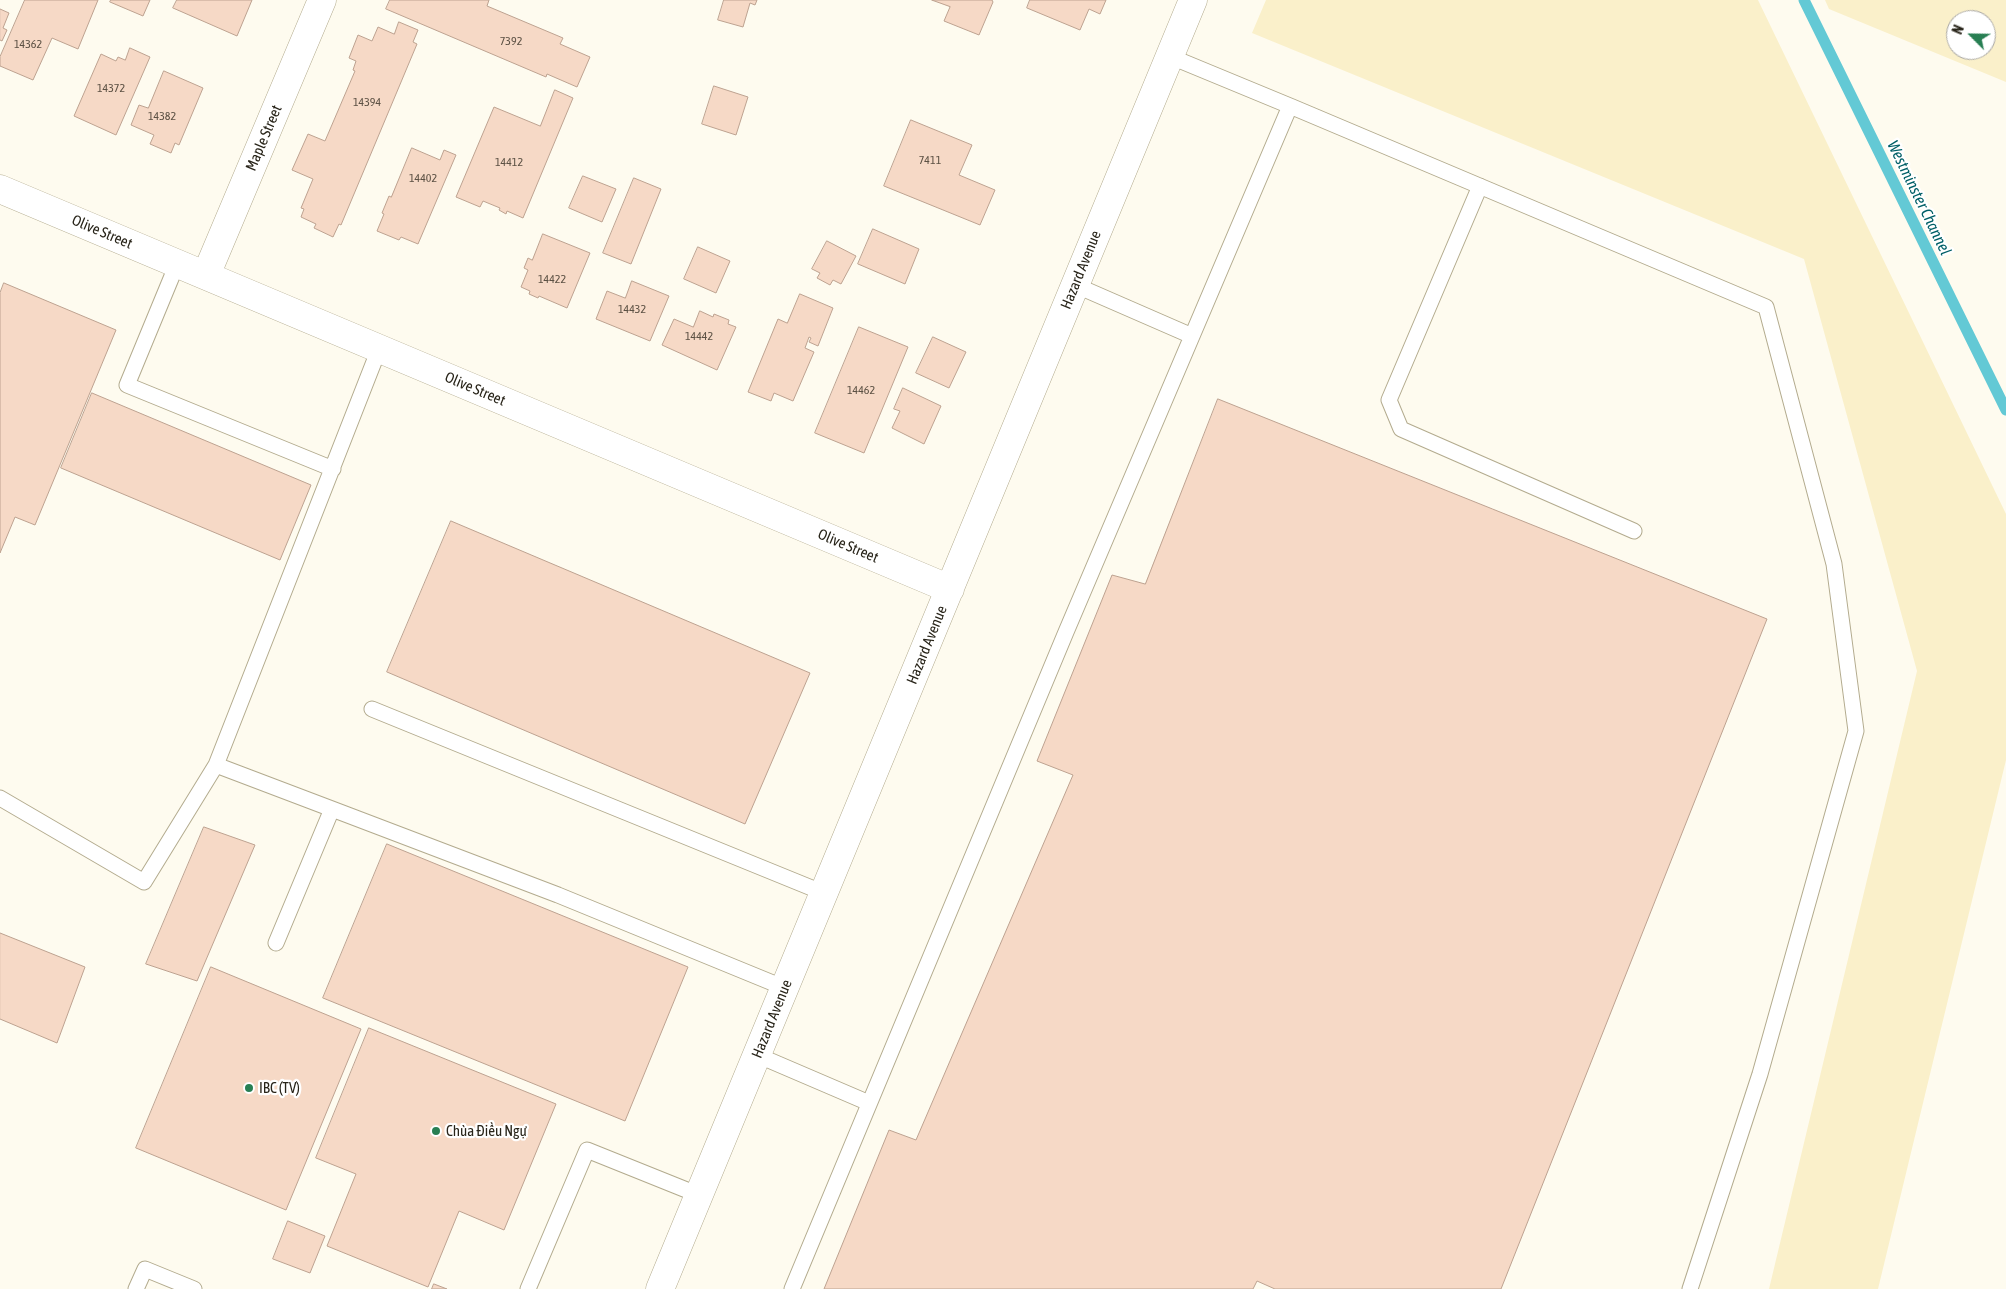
<!DOCTYPE html>
<html>
<head>
<meta charset="utf-8">
<style>
	body { margin:0 }
	#map { position:relative; width:2006px; height:1289px; overflow:hidden; background:#fefbef; font-family:"Asap Condensed",sans-serif }
	canvas { display:block }
	.north { position:absolute; left:1946px; top:10px; width:50px; height:50px; box-sizing:border-box; background:#fff; border:1px solid #a9a7a3; border-radius:50%; rotate:293deg; font-size:14px; font-weight:700; line-height:20px; text-align:center; color:#282419 }
	.north::after { content:''; display:block; margin:auto; width:18px; height:22px; background:#287f53; clip-path:polygon(50% 0,100% 100%,50% 72%,0 100%) }
</style>
</head>
<body>
<div id="map">
<canvas width="2006" height="1289"></canvas>
<div class="north">N</div>
</div>
<script>
const ctx = document.querySelector('canvas').getContext('2d');
ctx.lineJoin = 'round';
function paint(path, color) {
  ctx.fillStyle = color;
  ctx.fill(path, 'evenodd');
}
function strokePath(path, color, width, dash) {
  ctx.strokeStyle = color;
  ctx.lineWidth = width;
  ctx.lineCap = dash ? 'butt' : 'round';
  ctx.setLineDash(dash || []);
  ctx.stroke(path);
}
function drawText(font, color, halo, rows, align = 'center') {
  ctx.font = font + ' "Asap Condensed",sans-serif';
  ctx.lineWidth = 4.5;
  ctx.setLineDash([]);
  ctx.textBaseline = 'middle';
  ctx.strokeStyle = halo;
  ctx.fillStyle = color;
  for (const [text, x, y, turn = 0] of rows) {
    ctx.save();
    ctx.translate(x, y);
    ctx.rotate((+turn || 0) * Math.PI / 180);
    ctx.textAlign = isNaN(turn) ? turn : align;
    if (halo) ctx.strokeText(text, 0, 0);
    ctx.fillText(text, 0, 0);
    ctx.restore();
  }
}
paint(new Path2D(`
	M1266,0H1758L2006,514V760L1878,1289H1769L1917,671L1804,259L1252,33Z
	M1825,0H2006V82L1829,9ZM1956,20H1986V50H1956Z`), '#faf0ca');
strokePath(new Path2D(`
	M1804,0L2006,410`), '#63c9d5', 11);
const building = new Path2D(`
	M25,0H98L78,49L52,38L33,80L0,66V57Z
	M111,0H150L143,16L110,2Z
	M177,0H252L237,36L173,8Z
	M390,0H489L487,6L563,38L560,44L590,57L577,87L547,74L546,77L386,9Z
	M724,0H757L755,5L750,3L743,27L718,20Z
	M932,0H992L993,2L979,35L944,21L950,7Z
	M1030,0H1106L1100,14L1089,9L1080,30L1027,8Z
	M0,9L9,13L3,28L7,30L2,41L0,40Z
	M399,22L418,30L413,42L417,44L341,225L339,224L333,237L314,228L316,224L301,217L304,209L301,208L313,179L292,170L308,134L325,141L355,71L353,70L356,61L349,58L358,35L372,41L378,27L394,34Z
	M130,48L150,57L116,135L74,116L101,54L116,61L118,57L125,60Z
	M164,71L203,88L179,145L175,143L171,153L150,144L154,135L131,125L139,105L148,108Z
	M714,86L748,97L736,135L702,124Z
	M555,90L573,98L523,218L507,211L506,214L499,210L500,208L483,201L480,207L456,197L494,107L540,126Z
	M911,120L972,145L959,175L995,190L980,225L884,186Z
	M412,148L440,160L444,150L456,155L418,244L401,237L399,240L377,231L384,214L382,213L389,196L391,197Z
	M583,176L616,189L602,222L569,208Z
	M634,178L661,189L631,264L603,253Z
	M873,229L919,249L905,284L858,264Z
	M543,234L590,253L567,308L539,296L538,298L529,294L530,291L521,287L528,270L524,268L528,258L532,260Z
	M827,241L856,256L841,284L833,280L830,285L817,278L820,273L812,269Z
	M698,247L730,261L716,293L684,279Z
	M632,281L669,296L650,341L596,319L607,291L625,298Z
	M4,283L116,330L35,525L15,517L0,553V293Z
	M800,294L833,308L818,346L809,342L811,338L809,337L805,348L814,352L793,401L774,393L771,401L748,392L778,319L787,323Z
	M700,311L713,317L714,314L729,320L728,324L736,327L717,370L662,345L674,319L693,327Z
	M859,327L908,347L864,453L815,433Z
	M933,337L966,352L949,388L916,373Z
	M903,388L941,406L924,444L892,428L900,411L894,409Z
	M92,393L311,485L280,560L61,468Z
	M1218,399L1767,619L1501,1289H1275L1257,1281L1253,1289H824L889,1130L916,1140L1073,775L1037,761L1112,575L1145,584Z
	M451,521L810,673L745,824L387,672Z
	M204,827L255,845L197,981L146,964Z
	M387,844L688,967L625,1121L323,998Z
	M0,933L85,967L57,1043L0,1019Z
	M211,967L361,1029L286,1210L136,1148Z
	M369,1028L556,1104L504,1230L459,1211L428,1287L327,1246L356,1174L316,1158Z
	M288,1221L325,1236L310,1273L273,1259Z
	M434,1284L447,1289H432Z`);
paint(building, '#f6d9c6');
strokePath(building, '#bda290', 1);
const service = new Path2D(`
	M1290,106L1766,307L1834,564L1856,731L1760,1074L1690,1289
	M1480,186L1389,400L1401,429L1634,531
	M177,264L127,385L333,469
	M1075,285L1192,336
	M372,709L824,893
	M216,765L332,809
	M0,798L144,882L216,765L379,349
	M276,943L332,809L558,895L785,988
	M757,1055L869,1103
	M136,1289L145,1269L194,1289
	M528,1289L587,1150L699,1195
	M792,1289L1066,632L1290,106L1169,56`);
const minor = new Path2D(`
	M206,275L322,0`);
const tertiary = new Path2D(`
	M0,189L950,589
	M660,1289L1193,0`);
strokePath(service, '#b3ab8e', 17);
strokePath(minor, '#b3ab8e', 29);
strokePath(tertiary, '#b3ab8e', 29);
strokePath(service, '#fff', 15);
strokePath(minor, '#fff', 28);
strokePath(tertiary, '#fff', 28);
for (const [x, y, r, color] of [
	[249,1088,5,"#287f53"],
	[436,1131,5,"#287f53"]
]) {
  const dot = new Path2D();
  dot.arc(x, y, r, 0, 2 * Math.PI);
  ctx.fillStyle = color;
  ctx.fill(dot);
  strokePath(dot, '#fff', 2);
}
drawText('12px', '#5c5144', null, [
	["7392",511,41],
	["14362",28,44],
	["14372",111,88],
	["14394",367,102],
	["14382",162,116],
	["7411",930,160],
	["14412",509,162],
	["14402",423,178],
	["14422",552,279],
	["14432",632,309],
	["14442",699,336],
	["14462",861,390]
]);
drawText('15px', '#282419', '#fff', [
	["Maple Street",264,138,-67],
	["Olive Street",102,232,23],
	["Hazard Avenue",1081,270,-68],
	["Olive Street",475,389,23],
	["Olive Street",848,546,23],
	["Hazard Avenue",927,645,-68],
	["Hazard Avenue",772,1019,-68]
]);
drawText('15px', '#282419', '#fff', [
	["IBC (TV)",259,1088],
	["Chùa Điều Ngự",446,1131]
], 'left');
drawText('italic 16px', '#005f67', '#fff', [
	["Westminster Channel",1919,198,64]
]);
</script>
</body>
</html>
